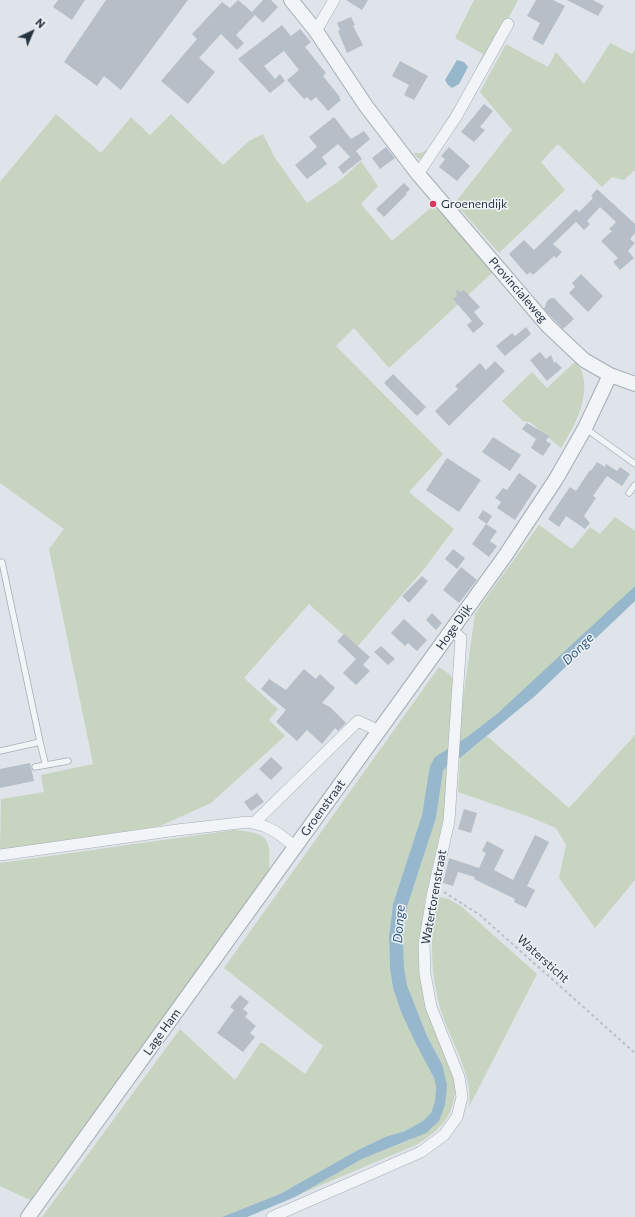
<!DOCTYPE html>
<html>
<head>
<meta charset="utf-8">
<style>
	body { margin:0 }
	#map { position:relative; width:635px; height:1217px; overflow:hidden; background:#dfe4ea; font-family:Commissioner,sans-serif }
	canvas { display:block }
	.north { position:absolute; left:12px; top:12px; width:40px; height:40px; -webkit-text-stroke:3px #eff3f7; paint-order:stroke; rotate:44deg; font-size:11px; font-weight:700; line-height:16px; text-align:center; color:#263442 }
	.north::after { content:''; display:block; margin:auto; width:14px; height:18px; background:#263442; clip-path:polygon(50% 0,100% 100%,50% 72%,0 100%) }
</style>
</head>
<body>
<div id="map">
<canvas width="635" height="1217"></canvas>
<div class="north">N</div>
</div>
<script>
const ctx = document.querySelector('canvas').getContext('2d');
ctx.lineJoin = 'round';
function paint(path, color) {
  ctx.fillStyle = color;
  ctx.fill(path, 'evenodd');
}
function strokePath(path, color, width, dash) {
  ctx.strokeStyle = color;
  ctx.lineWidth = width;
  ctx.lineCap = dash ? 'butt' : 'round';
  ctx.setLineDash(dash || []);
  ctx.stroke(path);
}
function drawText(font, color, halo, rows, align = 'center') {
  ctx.font = font + ' Commissioner,sans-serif';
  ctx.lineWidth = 3;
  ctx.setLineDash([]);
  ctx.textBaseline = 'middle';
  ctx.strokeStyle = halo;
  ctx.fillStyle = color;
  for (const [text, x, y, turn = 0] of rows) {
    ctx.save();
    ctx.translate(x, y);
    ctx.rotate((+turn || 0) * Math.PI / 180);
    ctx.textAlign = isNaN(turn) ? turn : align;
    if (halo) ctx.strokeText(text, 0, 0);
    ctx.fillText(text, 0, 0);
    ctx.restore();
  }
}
paint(new Path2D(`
	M474,0H518L482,68L422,159H419L413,153H421L428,149L468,86L483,54L455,38Z
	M610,43L632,54L635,49V170L624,180L612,177L602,187L558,144L541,162L565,190L499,253L455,203L512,130L480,92L506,44L548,67L556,52L584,84Z
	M56,114L101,153L131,117L150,135L171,114L223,165L249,141L263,134L275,158L307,203L342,179L361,161L378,186L361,204L392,241L435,204L493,272L389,368L354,328L336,346L443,454L409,492L454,529L424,569L357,647L309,604L244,678L278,709L269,720L285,736L211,803L160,826L0,850L1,799L44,792L41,775L93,764L49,549L64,529L0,483V182Z
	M576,361C596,388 576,424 561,448L530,422L523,421L502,401L532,372L547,388Z
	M615,517L635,531V586L524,690L498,713L459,743L460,720L475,614L483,602L539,525L572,549L590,527L600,534Z
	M439,667L449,674L454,681L451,748L424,802L422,815L393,904L389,936L390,969L393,988L401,1012L415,1042L434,1078L436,1087L435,1101L431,1113L423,1121L405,1131L385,1137L358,1150L280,1194L222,1217H42L180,1029L235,1080L260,1043H263L305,1074L323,1046L224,968Z
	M635,735V880L595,928L559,878L566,845L556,828L530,817L458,792L460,758L487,736L569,808Z
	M450,762L445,812L425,900L419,950L456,1083C454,1116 443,1128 416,1145L295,1196L362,1159L410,1140L439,1121L442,1064L427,1036L407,985L404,967L403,936L407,907L436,818L443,771Z
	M234,830C269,833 271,838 269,871L30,1200L0,1186V863Z
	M439,897L449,899L462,907L537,974L469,1107C474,1076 450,1040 441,1011C431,977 428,931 439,897Z`), '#c7d4bf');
paint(new Path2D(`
	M457,60L464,62L468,67L459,84L452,88L448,85L445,80Z
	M635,586V601L535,696L460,758L450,762L443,771L436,818L407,907L403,936L404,967L407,985L427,1036L442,1064L447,1085L445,1105L439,1121L426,1133L362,1159L295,1197L247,1217H222L280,1194L358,1150L385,1137L405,1131L423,1121L431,1113L435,1101L436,1087L434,1078L415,1042L401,1012L393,988L390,969L389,936L393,904L422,815L430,766L435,757L467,737L498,713Z`), '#97b7cd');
paint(new Path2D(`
	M58,0H85L72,20L53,7Z
	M106,0H188L121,90L104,76L97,86L64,62Z
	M238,0L252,12L263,0H271L278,7L263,23L255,15L236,35L244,43L237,50L221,34L199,58L215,72L188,104L161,81L197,39L192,34L222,2L230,8Z
	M346,0H368L362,10Z
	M536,0H553L565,6L543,45L532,39L540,23L527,16Z
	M567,0H593L604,6L598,16Z
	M351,17L355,25L353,26L363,45L347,53L338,31L340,30L337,23Z
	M282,25L291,36L300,29L311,42L305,47L326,73L323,76L340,97L339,98L341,100L328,111L316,97L311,101L307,97L304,99L287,80L299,70L284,51L264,66L275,79L280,74L285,81L270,93L238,59Z
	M400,61L428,76L414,100L404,95L409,85L392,76Z
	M484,104L493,111L480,127L485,130L474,142L461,132Z
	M334,117L351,139L364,131L370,139L356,151L362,159L343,174L338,167L350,157L338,144L322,157L327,164L307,179L295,165L317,147L309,137Z
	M386,147L395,158L380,169L372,158Z
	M449,147L470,166L457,181L439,167L445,159L441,156Z
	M404,183L410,189L406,193L407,194L384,217L376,209Z
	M597,189L635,224V233L630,239L635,243L628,251L634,258L620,270L613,262L618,258L601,241L612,231L609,229L616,222L600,207L587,221L590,224L584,230L576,222L553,244L562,252L556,258L554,256L533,275L530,272L527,275L509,254L524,240L534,250L576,209L579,212L593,198L591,196Z
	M581,274L603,296L588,312L569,293L575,287L572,283Z
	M456,290L461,292L464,290L480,307L474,312L484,324L473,333L467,325L472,321L453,299L457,296Z
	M551,298H554L574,319L563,329L544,309L547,301Z
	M526,327L531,334L505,356L496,346L512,333L515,336Z
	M540,352L546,359L551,355L554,363L556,362L562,368L547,381L530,360Z
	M495,361L505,371L449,426L435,411L458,389L455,386L480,363L486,370Z
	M393,374L426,407L417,416L384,383Z
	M527,423L549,436L546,441L551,444L543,456L531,448L536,439L522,429Z
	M493,437L521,455L510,471L482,452Z
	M447,458L481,480L459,512L426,490Z
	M597,462L605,467L606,464L617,471L620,467L630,474L622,486L607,476L593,496L596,498L584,516L590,523L585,529L566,516L559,527L548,519L570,487L576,491L590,470L591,471Z
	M519,473L537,486L515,520L497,508L501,502L495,498L503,488L507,490Z
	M483,510L492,516L487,524L478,518Z
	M486,524L497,531L490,541L497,546L489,557L472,544Z
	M453,549L465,558L457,569L445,559Z
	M461,567L477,580L459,603L443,590Z
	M422,576L428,581L409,603L402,596Z
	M432,613L442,623L436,630L426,620Z
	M404,619L427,640L417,651L408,643L405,646L391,633Z
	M344,634L370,657L363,665L370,671L356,685L343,673L356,659L337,641Z
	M381,646L395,659L388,665L374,652Z
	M304,669L316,679L320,674L335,688L322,703L330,707L346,723L338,731L335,728L322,744L307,730L297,741L276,722L286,710L261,689L269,679L286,690Z
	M271,757L283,768L271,780L259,769Z
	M30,763L34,781L0,788V769Z
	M257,793L264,802L251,811L244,802Z
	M464,809L477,813L471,833L458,829Z
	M535,835L549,842L527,886L535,890L526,908L514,902L515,899L474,879L475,877L458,872L453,886L443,883L449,858L479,868L486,853L482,851L487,841L504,850L494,870L513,880Z
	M240,995L249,1002L243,1009L248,1013L245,1017L256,1026L250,1033L255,1037L243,1052L217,1033L234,1010L230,1007Z`), '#b6bec7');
const service = new Path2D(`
	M585,428L635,464
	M629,493L635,485
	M2,562L40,742
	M0,751L40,742L45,763
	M35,767L68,761`);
const minor = new Path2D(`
	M316,31L334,0
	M418,174L456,117L508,24
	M254,823L358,721L379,731
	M0,855L177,830L248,822L264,826L276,832L296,847
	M272,1217L421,1152L444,1135L457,1117L462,1097L459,1077L431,1007L425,974L424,944L433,892L449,821L461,638L451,630`);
const tertiary = new Path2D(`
	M291,0L316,31L366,106L418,174L548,326L584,360L610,375L635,384
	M28,1217L505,556L556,479L585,428L610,375`);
strokePath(service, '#a4acb4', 7);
strokePath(minor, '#a4acb4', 12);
strokePath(tertiary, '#a4acb4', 16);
strokePath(new Path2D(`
	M444,892L480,915L635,1053`), '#b9bfc5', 2, [3, 3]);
strokePath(service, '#f2f5f8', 5.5);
strokePath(minor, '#f2f5f8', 11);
strokePath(tertiary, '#f2f5f8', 14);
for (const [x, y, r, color] of [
	[433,204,4,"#da3863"]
]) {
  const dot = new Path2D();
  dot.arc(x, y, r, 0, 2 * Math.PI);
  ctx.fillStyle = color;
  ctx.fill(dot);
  strokePath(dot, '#eff3f7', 1.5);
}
drawText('12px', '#263442', '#eff3f7', [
	["Groenendijk",441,204]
], 'left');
drawText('12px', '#263442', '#eff3f7', [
	["Provincialeweg",518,290,49],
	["Hoge Dijk",454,627,-55],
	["Groenstraat",323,808,-54],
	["Watertorenstraat",434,897,-80],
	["Watersticht",543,959,42],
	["Lage Ham",162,1032,-54]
]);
drawText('italic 13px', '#2d587a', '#eff3f7', [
	["Donge",578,649,-45],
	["Donge",399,924,-86]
]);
</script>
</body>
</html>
